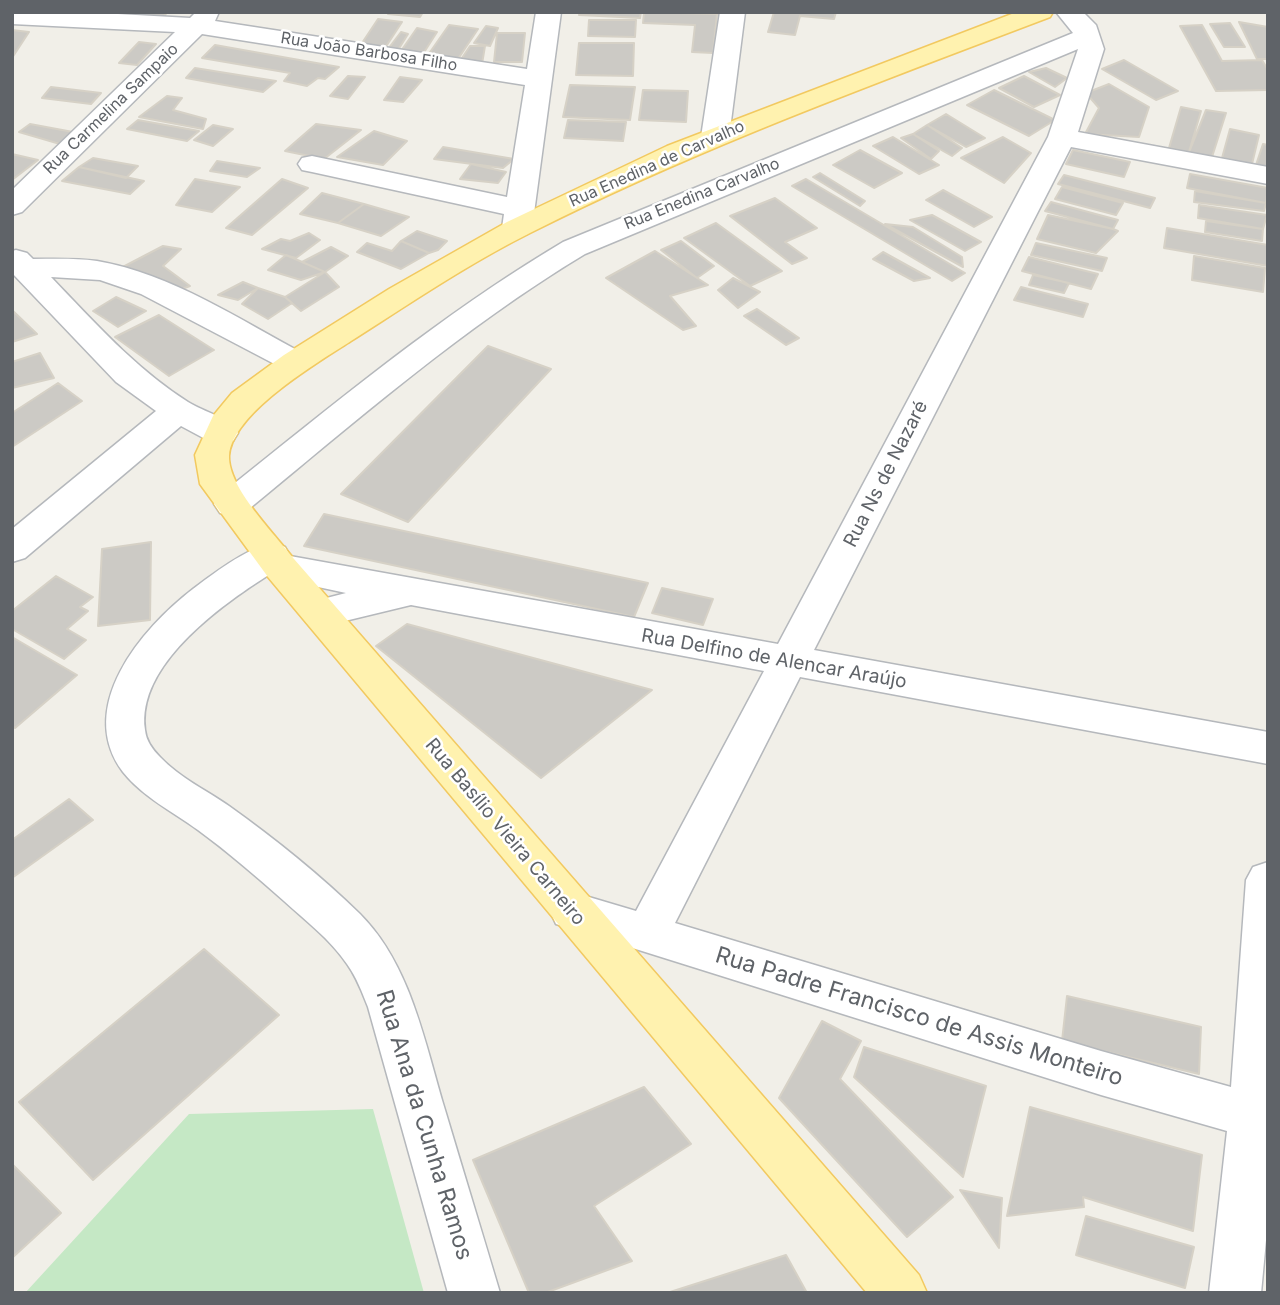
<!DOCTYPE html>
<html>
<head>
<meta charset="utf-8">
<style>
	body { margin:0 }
	#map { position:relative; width:1280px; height:1305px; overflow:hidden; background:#f1efe8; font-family:Inter,sans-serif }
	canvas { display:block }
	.frame { position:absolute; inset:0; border:14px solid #5f6368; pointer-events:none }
</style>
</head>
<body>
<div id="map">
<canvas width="1280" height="1305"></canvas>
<div class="frame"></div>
</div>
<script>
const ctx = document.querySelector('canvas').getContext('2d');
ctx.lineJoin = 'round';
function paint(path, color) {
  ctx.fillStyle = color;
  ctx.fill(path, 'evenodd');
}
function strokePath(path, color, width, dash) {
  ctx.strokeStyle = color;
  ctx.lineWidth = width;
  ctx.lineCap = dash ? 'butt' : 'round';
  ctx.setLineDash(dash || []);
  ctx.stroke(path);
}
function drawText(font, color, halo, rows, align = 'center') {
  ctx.font = font + ' Inter,sans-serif';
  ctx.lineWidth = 5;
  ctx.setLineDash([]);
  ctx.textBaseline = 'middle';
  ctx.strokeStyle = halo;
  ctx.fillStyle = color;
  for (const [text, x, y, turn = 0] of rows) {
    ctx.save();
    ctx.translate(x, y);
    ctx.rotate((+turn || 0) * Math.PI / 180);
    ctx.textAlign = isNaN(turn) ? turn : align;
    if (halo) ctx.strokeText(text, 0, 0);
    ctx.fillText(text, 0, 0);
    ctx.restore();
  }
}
paint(new Path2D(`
	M373,1109L424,1293H25L189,1114Z`), '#c5e8c5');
const building = new Path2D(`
	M100,12H167L164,17Z
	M389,12H423L420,17L388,14Z
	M580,12H641L640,18L579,15Z
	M644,12L717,14L713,53L692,52L695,25L643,23Z
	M774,12H836L834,19L800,16L795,35L768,32Z
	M378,19L402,22L385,48L360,46Z
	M589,20H636L635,37L588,36Z
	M1239,22L1268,27V59H1257Z
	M1230,23L1245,47H1224L1210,24Z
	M449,25L478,29L458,59L428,55Z
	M1202,25L1222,61L1262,60L1268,70V90L1216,91L1180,26Z
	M486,26L498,28L490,46L474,43Z
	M417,28L437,32L423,54L401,51Z
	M12,30L29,32L12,58Z
	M401,32L408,34L398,50L388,49Z
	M497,33H525L522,62H494Z
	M139,42L156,44L137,65L119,63Z
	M579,43H634L633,76L576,75Z
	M215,45L305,61L339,67L325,79L318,78L307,86L284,81L290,73L202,58Z
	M470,46H485L482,64L460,61Z
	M1124,60L1178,91L1156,100L1102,69Z
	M195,68L276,81L263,92L186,78Z
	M1046,68L1067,78L1055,87L1029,72Z
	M348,76L365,77L348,99L330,96Z
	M1024,76L1060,95L1034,107L999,88Z
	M400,77L422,80L403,102L384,100Z
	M1109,84L1149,107L1139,137L1085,134L1099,108L1086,93Z
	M570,85L635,87L630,120L563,117Z
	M51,87L101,93L91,104L42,98Z
	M643,90L688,91L686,122L639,120Z
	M994,90L1055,120L1029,136L967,105Z
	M167,96L182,98L173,110L206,119L203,129L139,117Z
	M1181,107L1201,111L1189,152L1169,148Z
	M1206,110L1226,113L1212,157L1189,152Z
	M946,114L985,138L966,147L927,125Z
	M138,120L199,131L187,141L127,129Z
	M568,120L626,122L623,141L564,138Z
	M30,124L73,132L60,144L19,132Z
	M316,124L361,130L324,159L285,151Z
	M213,125L233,129L213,146L194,140Z
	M927,125L962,148L952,156L913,134Z
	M1230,129L1259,135L1252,164L1222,158Z
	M374,131L407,141L383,165L337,157Z
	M913,134L939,151L931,159L901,138Z
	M893,137L939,165L919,174L873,146Z
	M1003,137L1031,153L1004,183L961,158Z
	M1263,144L1268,145V167L1256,165Z
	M443,147L514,159L503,168L434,159Z
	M860,150L902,173L874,188L833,165Z
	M1073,150L1130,162L1124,177L1066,164Z
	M12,154L38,160L12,180Z
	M93,158L138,166L126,178L79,167Z
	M217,161L260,168L247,177L210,171Z
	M471,164L506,172L498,183L460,179Z
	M79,167L144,181L130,194L62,181Z
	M820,173L865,201L860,206L813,177Z
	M1190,174L1268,188L1266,203L1187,188Z
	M1064,175L1155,198L1150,208L1058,184Z
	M195,179L240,187L212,212L176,205Z
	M282,179L308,188L252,235L226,228Z
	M806,179L965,273L952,281L792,186Z
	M1062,187L1123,203L1116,215L1055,199Z
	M943,190L992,217L974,227L926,200Z
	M1195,191L1266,203L1264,211L1194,202Z
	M322,193L364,204L338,223L300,214Z
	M775,198L817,228L785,242L807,258L792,264L730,216Z
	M1051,202L1118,220L1113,229L1045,211Z
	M364,204L409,217L381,236L338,223Z
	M1199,205L1267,215L1263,229L1198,218Z
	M932,215L981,242L965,251L910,220Z
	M1048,215L1113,229L1118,231L1096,253L1037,239Z
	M1206,221L1263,229L1262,241L1205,232Z
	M716,223L782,271L750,286L684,238Z
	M885,224L913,227L962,257L963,267Z
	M1167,228L1268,245V266L1164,248Z
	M417,231L447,241L438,250L429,253L401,241Z
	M309,233L320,240L296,258L262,249L281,239L290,241Z
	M401,241L429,253L401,269L357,252L367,243L392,251Z
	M681,241L714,266L697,278L661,250Z
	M1036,243L1107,258L1102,271L1031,255Z
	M163,246L181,249L163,266L190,286L166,295L119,269Z
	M331,247L348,256L325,272L302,262Z
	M655,251L708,285L670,296L696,326L683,330L606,278Z
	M883,252L930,278L914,281L873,259Z
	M286,255L325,272L301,280L268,270Z
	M1194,256L1265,268L1263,292L1192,280Z
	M1029,257L1098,274L1091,289L1022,271Z
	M325,272L339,287L301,311L285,297Z
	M1033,275L1069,283L1064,293L1029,285Z
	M733,278L760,292L738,308L718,290Z
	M243,282L258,288L238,300L218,295Z
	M1021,287L1088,304L1083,317L1014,300Z
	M258,288L285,297L292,303L268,319L242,304Z
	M116,297L146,311L118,327L93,311Z
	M757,309L799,338L786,345L744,316Z
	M12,310L37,334L12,342Z
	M159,315L214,350L169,376L115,337Z
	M488,346L551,369L408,522L341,494Z
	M40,353L54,378L12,388V362Z
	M58,383L82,401L12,447V413Z
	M324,514L648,583L634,617L304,546Z
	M151,542L150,620L98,626L102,549Z
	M56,576L93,597L80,607L88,611L67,629L86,640L64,659L12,629V611Z
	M662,588L713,599L703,625L652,613Z
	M407,624L652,690L541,778L376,646Z
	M12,637L77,675L15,728L12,726Z
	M69,799L93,820L12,878V840Z
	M204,949L279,1015L93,1180L19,1102Z
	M1067,996L1201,1027L1199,1074L1062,1041Z
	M822,1021L861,1041L840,1079L953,1197L907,1237L779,1098Z
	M864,1047L986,1086L963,1177L854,1077Z
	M644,1087L691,1144L594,1206L632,1261L545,1293H529L473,1160Z
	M1030,1107L1202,1155L1193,1231L1083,1197L1084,1207L1007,1216Z
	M12,1164L61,1213L12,1258Z
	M960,1190L1002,1198L999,1248Z
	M1086,1216L1194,1247L1185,1288L1076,1255Z
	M786,1255L807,1293H667Z`);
paint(building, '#cccac5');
strokePath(building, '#d6d1c6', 2);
const minor = new Path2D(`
	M12,12H82L190,18L196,12H219L215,21L527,69L536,12H561L532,228L527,234L517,237L507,234L502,228L504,214L312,172L302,170L298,164L302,158L312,156L507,197L525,85L202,34L22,212L12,215V190L175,32L12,24Z
	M720,12H745L729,137L725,143L715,145L705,143L701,137Z
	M1056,12H1083L1096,25L1104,49L1078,132L1268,167V184L1071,147L814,650L1268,732V764L800,677L675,923L1101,1051L1231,1087L1246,880L1253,867L1268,862V1219L1261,1293H1209L1227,1131L1101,1095L556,924L550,911L556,898L572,892L636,911L764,671L411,605L320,627L307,623L301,613L307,603L346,593L267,576C220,606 136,666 145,730C146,741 153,750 160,757C180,778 206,790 229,806C274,838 320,875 360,914C411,965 425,1044 445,1110C463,1171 482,1232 500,1293H448L368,1007C362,992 357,978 347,964C330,939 306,921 284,901C256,876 228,852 198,830C173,812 143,797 123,772C75,707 141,629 193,589C210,576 248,547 270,544C275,543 280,545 285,547L290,556L778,644L1048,137L1078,49L585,254C462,328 355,422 244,513L232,516L220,513L214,504L220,495C332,406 440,315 563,242L1073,33Z
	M16,250L27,253L33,259C54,259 76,258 97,261C172,274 240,320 306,355L311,362L306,369L295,372L284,369L141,294L100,280L51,277C94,322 135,368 188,402C204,412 228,417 238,433L233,441L221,444L209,441L181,426L25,558L12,562V529L156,411L116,382L13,274L12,251Z`);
const major = new Path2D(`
	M1017,12H1053L1050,17C874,84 698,148 530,233C468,264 409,304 351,341C317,363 232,413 229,456C228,488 275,534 294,559L919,1275L927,1293H867L268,577L200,484L195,455L213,416L232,393L284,355L389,289L507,222L667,146Z`);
strokePath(minor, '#b5b8bc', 3);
strokePath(major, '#f2c960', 3);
paint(minor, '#fff');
paint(major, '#fff2af');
drawText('16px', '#5f6368', '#fff', [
	["Rua João Barbosa Filho",369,52,9],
	["Rua Carmelina Sampaio",111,109,-44],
	["Rua Enedina de Carvalho",657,164,-24],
	["Rua Enedina Carvalho",702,194,-22]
]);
drawText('19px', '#5f6368', '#fff', [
	["Rua Ns de Nazaré",886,474,-63],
	["Rua Delfino de Alencar Araújo",774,659,10],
	["Rua Basílio Vieira Carneiro",505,832,50]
]);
drawText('23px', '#5f6368', '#fff', [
	["Rua Padre Francisco de Assis Monteiro",919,1017,17],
	["Rua Ana da Cunha Ramos",424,1125,73]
]);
</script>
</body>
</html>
